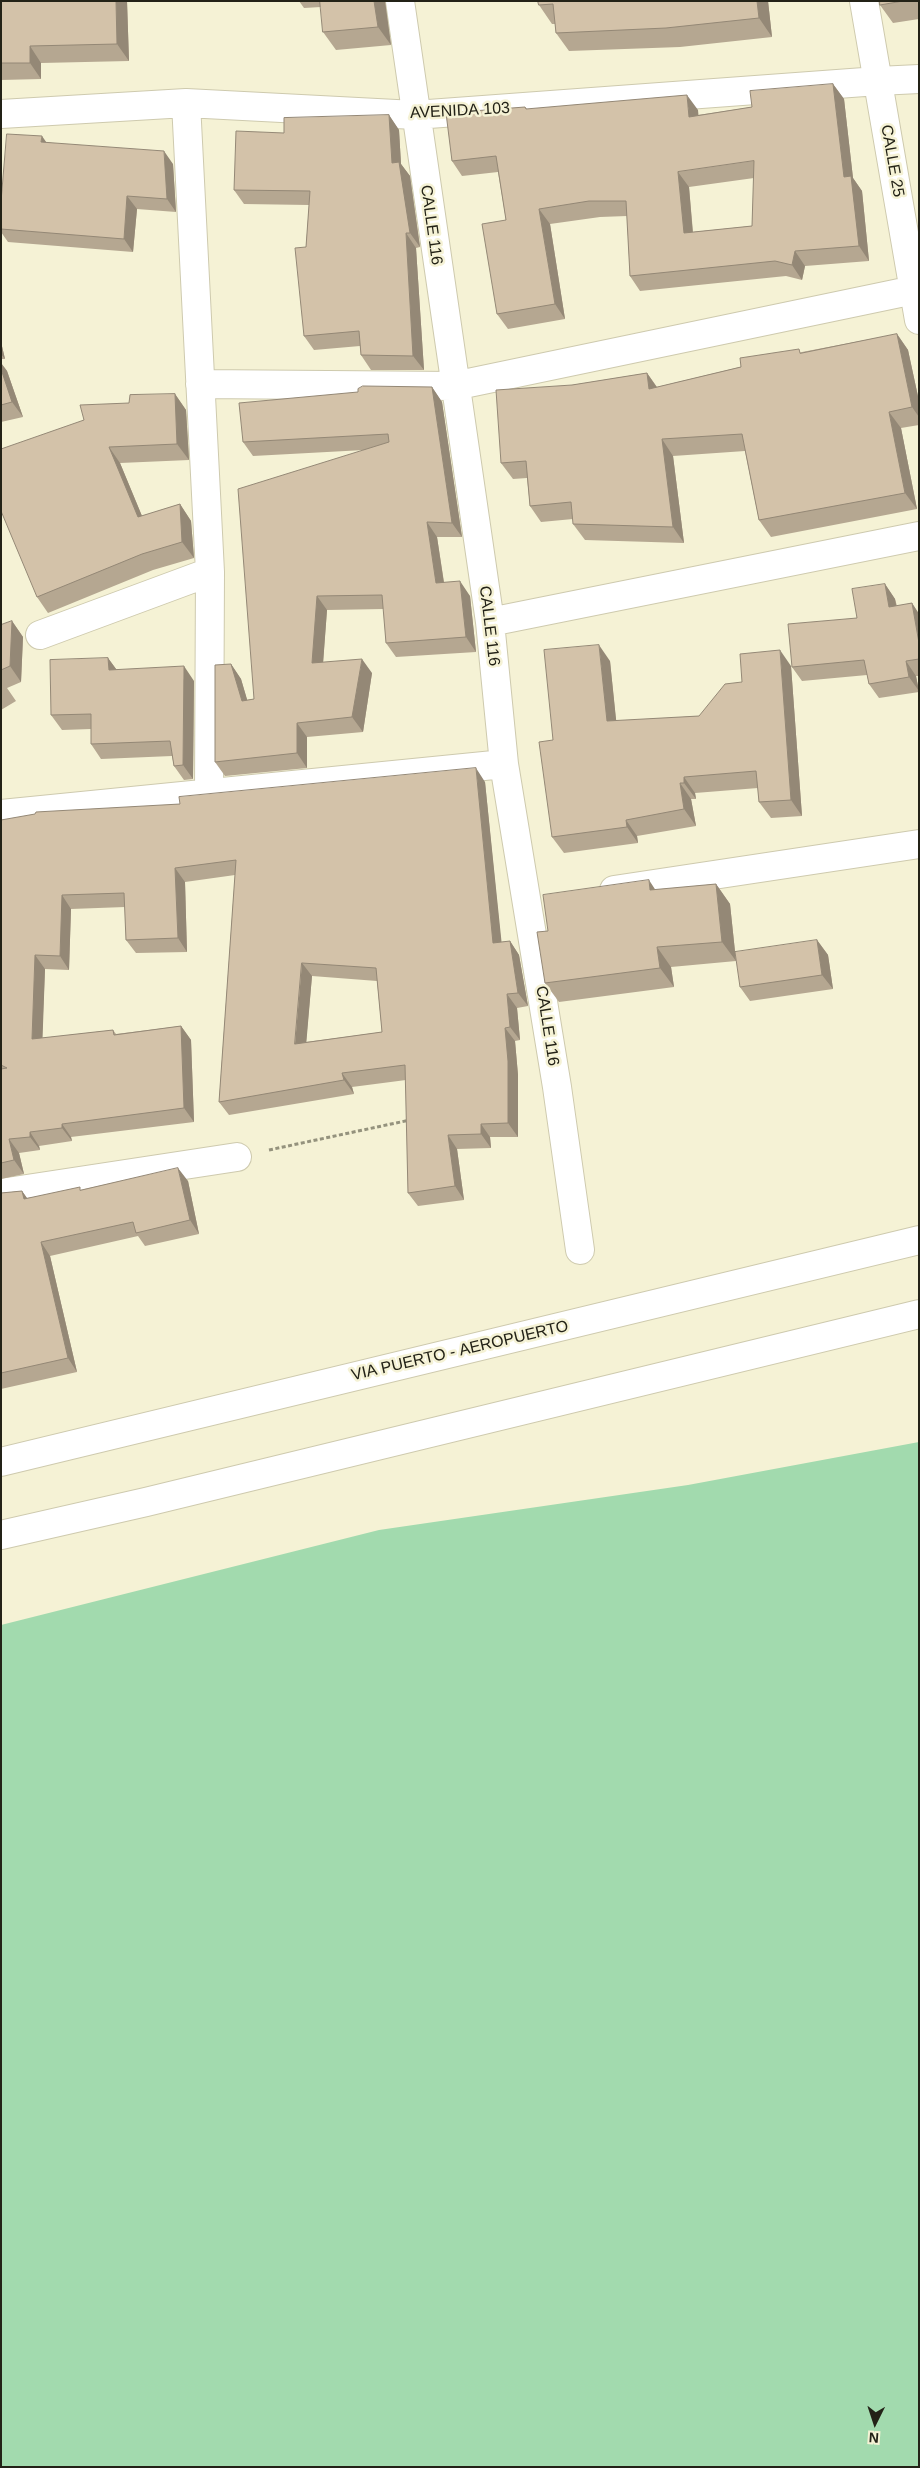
<!DOCTYPE html>
<html>
<head>
<meta charset="utf-8">
<style>
	body { margin:0 }
	#map { position:relative; width:920px; height:2468px; overflow:hidden; background:#f5f2d5; font-family:Arial,sans-serif }
	canvas { display:block }
	.frame { position:absolute; inset:0; border:2px solid #232217; pointer-events:none }
	.north { position:absolute; left:850px; top:2398px; width:50px; height:50px; -webkit-text-stroke:4px #f5f2d5; paint-order:stroke; rotate:184deg; font-size:14px; font-weight:700; line-height:20px; text-align:center; color:#232217 }
	.north::after { content:''; display:block; margin:auto; width:18px; height:22px; background:#232217; clip-path:polygon(50% 0,100% 100%,50% 72%,0 100%) }
</style>
</head>
<body>
<div id="map">
<canvas width="920" height="2468"></canvas>
<div class="frame"></div>
<div class="north">N</div>
</div>
<script>
const ctx = document.querySelector('canvas').getContext('2d');
ctx.lineJoin = 'round';
function paint(path, color) {
  ctx.fillStyle = color;
  ctx.fill(path, 'evenodd');
}
function strokePath(path, color, width, dash) {
  ctx.strokeStyle = color;
  ctx.lineWidth = width;
  ctx.lineCap = dash ? 'butt' : 'round';
  ctx.setLineDash(dash || []);
  ctx.stroke(path);
}
function drawText(font, color, halo, rows, align = 'center') {
  ctx.font = font + ' Arial,sans-serif';
  ctx.lineWidth = 5;
  ctx.setLineDash([]);
  ctx.textBaseline = 'middle';
  ctx.strokeStyle = halo;
  ctx.fillStyle = color;
  for (const [text, x, y, turn = 0] of rows) {
    ctx.save();
    ctx.translate(x, y);
    ctx.rotate((+turn || 0) * Math.PI / 180);
    ctx.textAlign = isNaN(turn) ? turn : align;
    if (halo) ctx.strokeText(text, 0, 0);
    ctx.fillText(text, 0, 0);
    ctx.restore();
  }
}
paint(new Path2D(`
	M919,1442V2467H1V1625L379,1530L688,1485Z`), '#a2daae');
const street = new Path2D(`
	M400,1L490,622L504,764L557,1087L580,1250
	M864,1L919,320
	M186,103L210,572L209,793
	M1,114L186,103L415,115L878,81L919,79
	M200,384L454,386L914,290
	M490,622L919,536
	M40,635L210,572
	M1,814L504,764
	M614,890L919,844
	M1,1193L237,1157`);
const primary = new Path2D(`
	M1,1462L919,1240
	M1,1535L146,1502L919,1314`);
strokePath(street, '#cecaae', 30);
strokePath(primary, '#cecaae', 30);
strokePath(new Path2D(`
	M269,1150L410,1120`), '#94927d', 3, [4, 2.5]);
strokePath(street, '#fff', 28);
strokePath(primary, '#fff', 28);
paint(new Path2D(`
	M1,1H127L129,61L41,63V79L1,80Z
	M299,1H385L391,45L336,50L323,32L321,7L304,8Z
	M538,1H768L772,37L680,47L569,51L556,33L555,24H552L539,5Z
	M880,1H919V19L893,23L880,5Z
	M833,84L844,99L853,178L862,191L869,261L805,266L802,280L786,276L640,291L630,276L627,216L600,217L550,224L565,319L508,329L497,314L506,220L498,172L462,176L452,161L525,107L527,109L698,110V115L752,107ZM754,178L752,226L693,232L689,187Z
	M389,115L399,130L401,164L410,176L420,247L416,248L424,370H371L361,355L360,346L314,350L304,336L306,247L309,205L244,204L234,190L284,133Z
	M46,142L173,164L176,212L137,209L133,252L8,242L1,232V202Z
	M897,334L908,350L919,401V425L901,428L917,509L771,537L759,520L745,451L673,456L684,543L585,540L573,524V519L541,522L530,506L527,478L513,479L501,463L572,385L647,373L657,387L802,352Z
	M1,342L5,359H1Z
	M1,363L7,371L23,417L1,422Z
	M432,387L442,402L462,537H437L444,582L470,596L476,652L396,657L386,643L384,609L327,610L323,662L372,673L363,732L307,737V768L225,776L215,762L231,664L241,679L247,700L254,699L364,450L253,456L243,442Z
	M175,394L186,410L189,460L120,463L142,516L180,504L191,521L194,558L153,570L48,613L37,597L84,420L129,403Z
	M885,584L895,599L897,606L912,603L919,614V676H916L919,692L879,698L869,684L867,675L802,681L792,667L857,618Z
	M12,621L23,637L21,682L7,688L16,701L1,710V625Z
	M108,658L116,669L194,681L193,779L184,780L174,766L172,756L101,759L91,744V729L62,730L51,715Z
	M610,661L616,721L699,716L742,682L791,666L802,816L771,818L759,802L758,788L695,793L696,799H691L696,826L637,836L638,843L564,853L552,837L553,740Z
	M485,782L501,942L510,941L519,955L528,1006L517,1008L520,1040L515,1041L518,1075V1137H490L491,1148L457,1149L464,1200L418,1206L408,1193L406,1080L352,1087L354,1094L229,1115L219,1102L235,875L185,882L187,952L136,953L126,940L125,907L71,909L69,970L45,969L42,1038L113,1030L116,1034L181,1026L191,1040L194,1122L71,1137L72,1141L39,1146L40,1150L19,1153L24,1174L1,1179V820L180,804ZM312,976L377,981L382,1032L306,1042Z
	M716,884L730,904L736,961L671,967L674,987L559,1002L545,983L548,931L655,890Z
	M817,940L828,955L833,989L750,1001L740,987Z
	M188,1181L199,1234L145,1246L138,1236L50,1256L77,1372L1,1389V1193L22,1191L27,1198L82,1190Z`), '#b5a791');
paint(new Path2D(`
	M116,1H127L129,61L117,44Z
	M374,1H385L391,45L378,27Z
	M757,1H768L772,37L759,18Z
	M30,46L41,63V79L30,63Z
	M833,84L844,99L853,178L862,191L869,261L859,246L844,177Z
	M687,95L698,110L700,132L689,117Z
	M389,115L399,130L401,164L410,176L420,247L410,233L392,163Z
	M42,136L51,149L41,142Z
	M164,151L173,164L176,212L167,199Z
	M678,172L689,187L694,248L684,233Z
	M127,196L137,209L133,252L124,239Z
	M539,209L550,224L565,319L555,304Z
	M406,233L416,248L424,370L413,356Z
	M795,251L805,266L802,280L792,265Z
	M897,334L908,350L919,401V417L912,407Z
	M1,342L5,359L1,354Z
	M1,363L7,371L23,417L12,402L1,369Z
	M647,373L658,389H649Z
	M432,387L442,402L462,537L452,523Z
	M175,394L186,410L189,460L177,444Z
	M889,412L901,428L917,509L905,493Z
	M662,439L673,456L684,543L673,527Z
	M109,447L120,463L149,533L138,517Z
	M180,504L191,521L194,558L182,542Z
	M427,522L437,537L446,597L436,583Z
	M460,581L470,596L476,652L466,637Z
	M885,584L895,599L899,622L889,607Z
	M317,596L327,610L322,678L312,663Z
	M912,603L919,614V643Z
	M12,621L23,637L21,682L10,666Z
	M599,645L610,661L618,738L607,721Z
	M780,650L791,666L802,816L791,800Z
	M108,658L119,673L109,670Z
	M362,659L372,673L363,732L352,717Z
	M906,661L916,676L919,691L909,677Z
	M231,664L241,679L252,716L242,701Z
	M184,666L194,681L193,779L183,765Z
	M297,723L307,737V768L297,753Z
	M476,768L485,782L503,956L493,943Z
	M684,777L695,793L696,799L684,783Z
	M680,783L691,799L696,826L684,809Z
	M626,820L637,836L638,843L627,827Z
	M175,868L185,882L187,952L178,938Z
	M649,880L662,900L650,890Z
	M716,884L730,904L736,961L722,942Z
	M62,895L71,909L69,970L60,956Z
	M817,940L828,955L833,989L822,975Z
	M510,941L519,955L528,1006L518,993Z
	M657,947L671,967L674,987L660,968Z
	M35,955L45,969L42,1053L32,1039Z
	M302,963L312,976L305,1058L295,1044Z
	M507,994L517,1008L520,1040L510,1027Z
	M181,1026L191,1040L194,1122L184,1108Z
	M505,1028L515,1041L518,1075V1137L508,1123Z
	M342,1073L352,1087L354,1094L344,1080Z
	M62,1124L71,1137L72,1141L62,1128Z
	M481,1124L490,1137L491,1148L481,1134Z
	M30,1132L39,1146L40,1150L30,1137Z
	M448,1135L457,1149L464,1200L455,1186Z
	M9,1139L19,1153L24,1174L14,1160Z
	M178,1168L188,1181L199,1234L190,1220Z
	M22,1191L31,1204L24,1199Z
	M41,1242L50,1256L77,1372L68,1358Z`), '#948876');
const building = new Path2D(`
	M1,1H116L117,44L30,46V63H1Z
	M320,1H374L378,27L323,32Z
	M538,1H757L759,18L666,28L556,33L553,4L539,5Z
	M880,1H903L880,5Z
	M833,84L844,177L851,176L859,246L795,251L792,265L775,261L630,276L626,201H589L539,209L555,304L497,314L482,224L506,220L496,156L452,161L446,113L525,107L526,109L687,95L689,117L752,107L750,91ZM754,161L752,226L684,233L678,172Z
	M389,115L392,163L399,162L410,233H406L413,356L361,355L359,331L304,336L295,248L306,247L310,191L234,190L236,131L284,133V118Z
	M7,134L42,136L41,142L164,151L167,199L127,196L124,239L1,229V202Z
	M897,334L912,407L889,412L905,493L759,520L742,434L662,439L673,527L573,524L571,502L530,506L526,461L501,463L496,390L572,385L647,373L649,389L741,367L740,358L799,349L800,353Z
	M1,369L12,402L1,405Z
	M363,386L432,387L452,523L427,522L436,583L460,581L466,637L386,643L382,595L317,596L312,663L362,659L352,717L297,723V753L215,762V665L231,664L242,701L254,699L238,489L389,442L388,434L243,442L239,403L358,392V389Z
	M175,394L177,444L109,447L138,517L180,504L182,542L142,554L37,597L1,511V449L84,420L80,405L129,403L130,395Z
	M885,584L889,607L912,603L919,643V659L906,661L909,677L869,684L864,660L792,667L788,624L857,618L852,589Z
	M12,621L10,666L1,670V625Z
	M599,645L607,721L699,716L725,684L742,682L740,654L780,650L791,800L759,802L756,771L684,777V783H680L684,809L626,820L627,827L552,837L539,742L553,740L544,650Z
	M108,658L109,670L184,666L183,765L174,766L170,741L91,744V714L51,715L50,660Z
	M476,768L493,943L510,941L518,993L507,994L510,1027L505,1028L508,1061V1123L481,1124V1134L448,1135L455,1186L408,1193L405,1065L342,1073L344,1080L219,1102L236,860L175,868L178,938L126,940L124,893L62,895L60,956L35,955L32,1039L113,1030L114,1035L181,1026L184,1108L62,1124V1128L30,1132V1137L9,1139L14,1160L1,1163V1069L7,1068L1,1065V820L35,814L36,812L180,804L179,797ZM302,963L376,968L382,1032L295,1044Z
	M649,880L650,890L716,884L722,942L657,947L660,968L545,983L537,932L548,931L543,895Z
	M817,940L822,975L740,987L735,952Z
	M178,1168L190,1220L136,1233L133,1222L41,1242L68,1358L1,1373V1193L22,1191L24,1199L80,1187V1190Z`);
paint(building, '#d3c2a9');
strokePath(building, '#948876', 1);
drawText('16px', '#232217', '#f5f2d5', [
	["AVENIDA 103",460,111,-3],
	["CALLE 25",892,161,80],
	["CALLE 116",431,225,82],
	["CALLE 116",489,626,83],
	["CALLE 116",547,1026,81],
	["VIA PUERTO - AEROPUERTO",460,1351,-13]
]);
</script>
</body>
</html>
